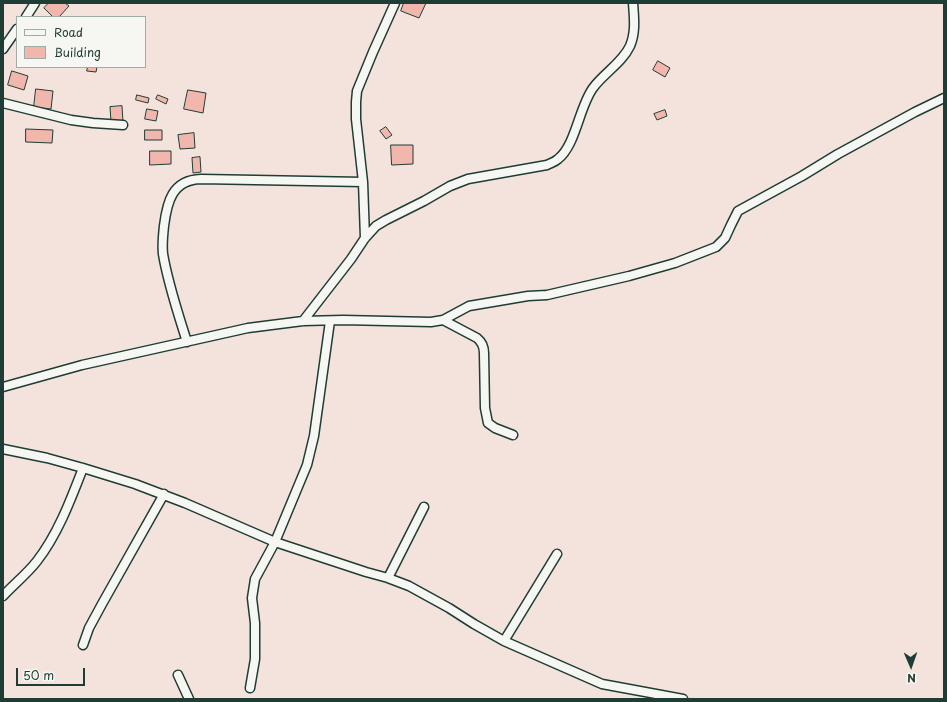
<!DOCTYPE html>
<html>
<head>
<meta charset="utf-8">
<style>
	body { margin:0 }
	#map { position:relative; width:947px; height:702px; overflow:hidden; background:#f4e3dd; font-family:"Playpen Sans",sans-serif }
	canvas { display:block }
	.frame { position:absolute; inset:0; border:4px solid #1f3d34; pointer-events:none }
	.legend { position:absolute; left:16px; top:16px; width:130px; height:52px; box-sizing:border-box; background:#f6f6f2; border:1px solid #a0aca6; margin:0; padding:5px 7px; list-style:none; font-size:12px; color:#1f3d34 }
	.legend li { display:flex; align-items:center; gap:8px; height:20px }
	.legend b { width:20px; border:1px solid #a0aca6 }
	.north { position:absolute; left:891px; top:646px; width:40px; height:40px; -webkit-text-stroke:3px #f6f6f2; paint-order:stroke; rotate:178deg; font-size:11px; font-weight:700; line-height:16px; text-align:center; color:#1f3d34 }
	.north::after { content:''; display:block; margin:auto; width:14px; height:18px; background:#1f3d34; clip-path:polygon(50% 0,100% 100%,50% 72%,0 100%) }
	.scale { position:absolute; left:16px; top:668px; width:69px; height:18px; box-sizing:border-box; border:2px solid #1f3d34; border-top:0; padding-left:5px; font-size:12px; line-height:14px; white-space:nowrap; color:#1f3d34; -webkit-text-stroke:3px #f6f6f2; paint-order:stroke }
</style>
</head>
<body>
<div id="map">
<canvas width="947" height="702"></canvas>
<div class="frame"></div>
<ul class="legend">
<li><b style="height:5px;background:#f6f6f2"></b>Road</li>
<li><b style="height:11px;background:#f1b6ac"></b>Building</li>
</ul>
<div class="north">N</div>
<div class="scale">50 m</div>
</div>
<script>
const ctx = document.querySelector('canvas').getContext('2d');
ctx.lineJoin = 'round';
function paint(path, color) {
  ctx.fillStyle = color;
  ctx.fill(path, 'evenodd');
}
function strokePath(path, color, width, dash) {
  ctx.strokeStyle = color;
  ctx.lineWidth = width;
  ctx.lineCap = dash ? 'butt' : 'round';
  ctx.setLineDash(dash || []);
  ctx.stroke(path);
}
const building = new Path2D(`
	M49,3H65L69,6L59,17H53L44,8Z
	M404,3H426L419,18L401,11Z
	M658,61L670,68L665,77L653,70Z
	M88,67H97L96,72L87,71Z
	M12,71L28,76L24,90L8,85Z
	M36,89L53,91L51,109L34,107Z
	M188,90L206,93L203,113L184,109Z
	M137,95L149,98L148,103L136,100Z
	M158,95L168,99L166,104L156,99Z
	M122,106L123,122H111L110,107Z
	M147,109L158,111L156,121L145,119Z
	M665,110L667,116L657,120L654,114Z
	M386,127L392,135L386,139L380,131Z
	M26,129L53,130L52,143L26,142Z
	M145,130H162V140H145Z
	M194,133L195,148L180,149L178,135Z
	M391,145H413V164L392,165Z
	M150,151H171V164L150,165Z
	M200,157L201,172L193,173L192,158Z`);
paint(building, '#f1b6ac');
strokePath(building, '#1f3d34', 1);
const minor = new Path2D(`
	M26,17L35,3
	M3,49L17,29
	M3,103L71,120L93,123L123,125
	M365,238L363,182L356,119V102L357,91L373,52L395,3
	M443,320L477,338C482,342 484,346 484,353L485,408L488,423L495,428L513,435
	M303,321L351,259L365,238L376,226L386,220L424,201L450,186L468,179L547,165C551,163 555,162 558,159C576,145 579,107 593,88C604,73 622,63 630,46C636,32 634,17 633,3
	M187,342C178,313 168,284 163,254C162,245 163,235 164,226C167,202 172,180 201,179L363,182
	M3,387L82,365L248,328L303,321L343,320L431,322L443,320L469,306L528,296L547,295L629,276L675,263L716,247L725,238L731,225L738,211L802,176L838,154L915,112L944,98
	M3,449L47,458L83,468L135,484L185,503L275,542L366,572L388,578L409,586L449,608L474,624L504,641L602,684L683,699
	M388,578L424,507
	M3,596C14,584 27,574 37,561C58,534 71,499 83,468
	M504,641L557,554
	M83,645L89,628L102,604L164,494
	M178,675L189,699
	M250,688L255,659V623L252,598L255,579L275,542L307,465L314,436L330,321`);
strokePath(minor, '#1f3d34', 11);
strokePath(minor, '#f6f6f2', 8);
</script>
</body>
</html>
